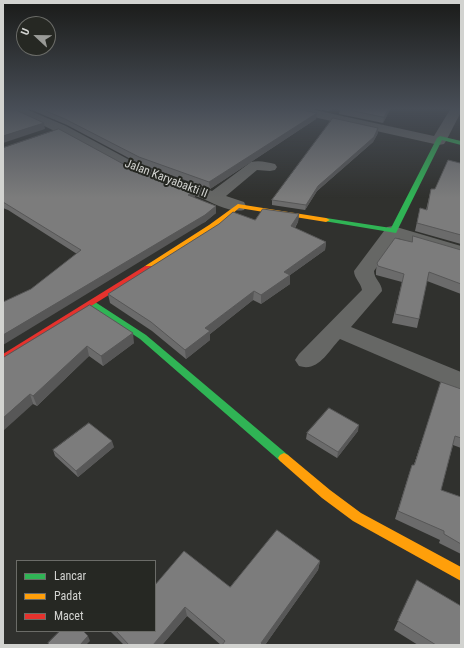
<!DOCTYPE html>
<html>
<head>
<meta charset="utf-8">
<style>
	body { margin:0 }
	#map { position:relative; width:464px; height:648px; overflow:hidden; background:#30312e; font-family:"Roboto Condensed",sans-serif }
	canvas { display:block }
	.frame { position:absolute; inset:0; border:4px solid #d2d3d0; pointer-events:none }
	.legend { position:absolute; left:16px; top:560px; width:140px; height:72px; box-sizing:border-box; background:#262823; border:1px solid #6b6c68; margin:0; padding:5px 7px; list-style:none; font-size:12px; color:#d2d3d0 }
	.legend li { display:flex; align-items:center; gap:8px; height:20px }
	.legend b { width:20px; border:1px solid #6b6c68 }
	.north { position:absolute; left:16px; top:16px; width:40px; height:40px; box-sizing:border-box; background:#262823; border:1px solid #6b6c68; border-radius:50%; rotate:292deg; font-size:11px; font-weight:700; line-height:16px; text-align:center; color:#d2d3d0 }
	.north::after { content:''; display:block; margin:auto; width:14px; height:18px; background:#999a97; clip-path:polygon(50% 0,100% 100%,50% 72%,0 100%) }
</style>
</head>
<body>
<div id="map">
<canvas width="464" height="648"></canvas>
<div class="frame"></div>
<ul class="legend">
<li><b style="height:5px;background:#30b455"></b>Lancar</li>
<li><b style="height:5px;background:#ff9f0a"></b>Padat</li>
<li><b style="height:5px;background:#e5322d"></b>Macet</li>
</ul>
<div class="north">U</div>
</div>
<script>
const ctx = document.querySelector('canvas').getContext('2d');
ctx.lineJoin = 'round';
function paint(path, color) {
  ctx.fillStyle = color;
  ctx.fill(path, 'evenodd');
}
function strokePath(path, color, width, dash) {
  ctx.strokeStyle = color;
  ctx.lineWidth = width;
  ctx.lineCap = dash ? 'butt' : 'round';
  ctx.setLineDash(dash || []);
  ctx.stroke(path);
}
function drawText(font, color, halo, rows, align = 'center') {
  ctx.font = font + ' "Roboto Condensed",sans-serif';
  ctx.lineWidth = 4;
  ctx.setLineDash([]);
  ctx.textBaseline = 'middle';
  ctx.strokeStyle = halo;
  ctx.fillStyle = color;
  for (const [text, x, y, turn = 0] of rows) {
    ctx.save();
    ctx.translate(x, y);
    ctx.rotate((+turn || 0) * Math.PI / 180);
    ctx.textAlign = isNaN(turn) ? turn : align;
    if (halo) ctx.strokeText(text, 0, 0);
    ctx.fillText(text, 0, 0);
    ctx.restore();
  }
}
paint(new Path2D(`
	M3,108H20L26,109L66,126L139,165L212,191L251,162C259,160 267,162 275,164L277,167L275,170L270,171L257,170L226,196L244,202L246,206L244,210C230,213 213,203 201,198C177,189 150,182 127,170C86,149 48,123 4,111Z
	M285,108H306L434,136L451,108H461V112L446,141L444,144L439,145L291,112L287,111Z
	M393,226L461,246V258L397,238L374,271C374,279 382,283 382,291L351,327L461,372V391L340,339C327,353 318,372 299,366L295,360L299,354L362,290C361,283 354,278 354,271L387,227Z`), '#666765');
paint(new Path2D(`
	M440,136L461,141V145L442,140L396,233L324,221L322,220L326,218L391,228L437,138Z
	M92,300L146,335L288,455L290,458L288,461L284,463L280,461L140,339L89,305L88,303Z`), '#30b455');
paint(new Path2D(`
	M238,204L326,218L330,220L326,222L239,208L215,229L151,270H145L144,268L145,266L209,225Z
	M284,453L288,455L330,490L361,513L461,567V581L353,521L322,498L280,461L278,458L280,455Z`), '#ff9f0a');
paint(new Path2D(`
	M145,266H151L152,268L3,361V354Z`), '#e5322d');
paint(new Path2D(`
	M24,108H292L317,113L316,119L210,189L140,164L67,125L27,108Z
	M311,108H334L328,111Z
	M340,108H391L383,123L339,114Z
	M378,133L373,142L317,191L305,210L272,205V200Z
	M3,148L127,166L195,191V198L216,206V213L205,222L31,289L77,254L8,210L3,208Z
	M461,159V244L415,231L420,208L426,210L431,189H435L460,163Z
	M299,214L298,222L295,228L326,242L325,250L290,275V284L261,304L253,300L210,334V340L186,359L152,331L110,303L108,294L255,220Z
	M412,242L461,250V294L427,281L419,319L417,328L392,323L402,282L376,275V271L377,263Z
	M90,305L134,343L103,366L89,356L37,406L33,404L6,356Z
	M441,382L461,389V448L453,445L441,490L461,497V554L439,543L440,540L395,519L409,474L412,465H414Z
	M358,431L337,458L306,439L307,433Z
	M114,447L78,477L55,456L53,450Z
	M320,561L318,570L265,645H221L187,616L162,645H124L110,631H155V585L230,587Z
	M417,580L461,645H418L394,630Z`), '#6b6b6b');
paint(new Path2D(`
	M329,108H334L328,111Z
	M389,108H391L383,123L384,117Z
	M317,113L316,119L210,189L209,182Z
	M44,123L45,129L3,143V136Z
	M378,128V133L373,142L317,191L305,210L306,205L318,186Z
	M195,191V198L188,203V195Z
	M216,206V213L205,222L3,345V335Z
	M299,214L298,222L290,235L291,226Z
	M326,242L325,250L290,275V284L261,304V295L284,272Z
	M254,291L253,300L210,334V340L186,359L185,350L205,328Z
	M133,333L134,343L103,366L101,356Z
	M87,346L89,356L37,406L33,396Z
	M30,394L33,404L3,431V418Z
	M359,425L358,431L337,458L338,452Z
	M112,441L114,447L78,477L76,471Z
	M320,561L318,570L265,645H261V643Z
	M185,607L187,616L162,645H153Z
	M88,636L90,641L86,645H80Z`), '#575757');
const building = new Path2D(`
	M3,108H6L16,110L44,123L3,136Z
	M39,108H292L317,113L209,182L139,157L65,119Z
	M340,108H389L384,117Z
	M333,118L378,128L374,137L318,186L306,205L272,200Z
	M59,129L127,166L195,191L188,195L216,206L205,215L3,335V302L31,289L81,250L3,202V148Z
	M461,159V235L417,223L420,208L427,210L431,189H435L448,160L460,163Z
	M263,209L299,214L291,226L326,242L284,272L290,275L261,295L254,291L205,328L210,331L185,350L151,322L108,294L219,224L233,212L255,220Z
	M413,236L461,250V284L429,272L419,319L395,314L404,274L378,266L377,263L395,238L412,242Z
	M90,305L133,333L101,356L87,346L33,396L30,394L3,418V358Z
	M441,382L461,389V438L455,436L441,490L461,497V544L444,534V531L398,511L412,465H414Z
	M329,408L359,425L338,452L307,433Z
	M89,423L112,441L76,471L53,450Z
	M277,530L320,561L261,643L263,645H222L225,641L185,607L153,645H129L116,631H155V585L184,551L230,587Z
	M417,580L461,606V645H436L398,621Z
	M60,631H83L88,636L80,645H50L48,643Z`);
paint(building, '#7c7c7c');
strokePath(building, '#575757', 1);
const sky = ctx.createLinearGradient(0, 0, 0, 198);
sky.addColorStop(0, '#1a1b19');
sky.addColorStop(0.55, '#484e57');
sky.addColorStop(1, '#484e5700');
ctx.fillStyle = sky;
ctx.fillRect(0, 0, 464, 198);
drawText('12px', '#d2d3d0', '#262823', [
	["Jalan Karyabakti II",166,179,21]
]);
</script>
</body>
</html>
